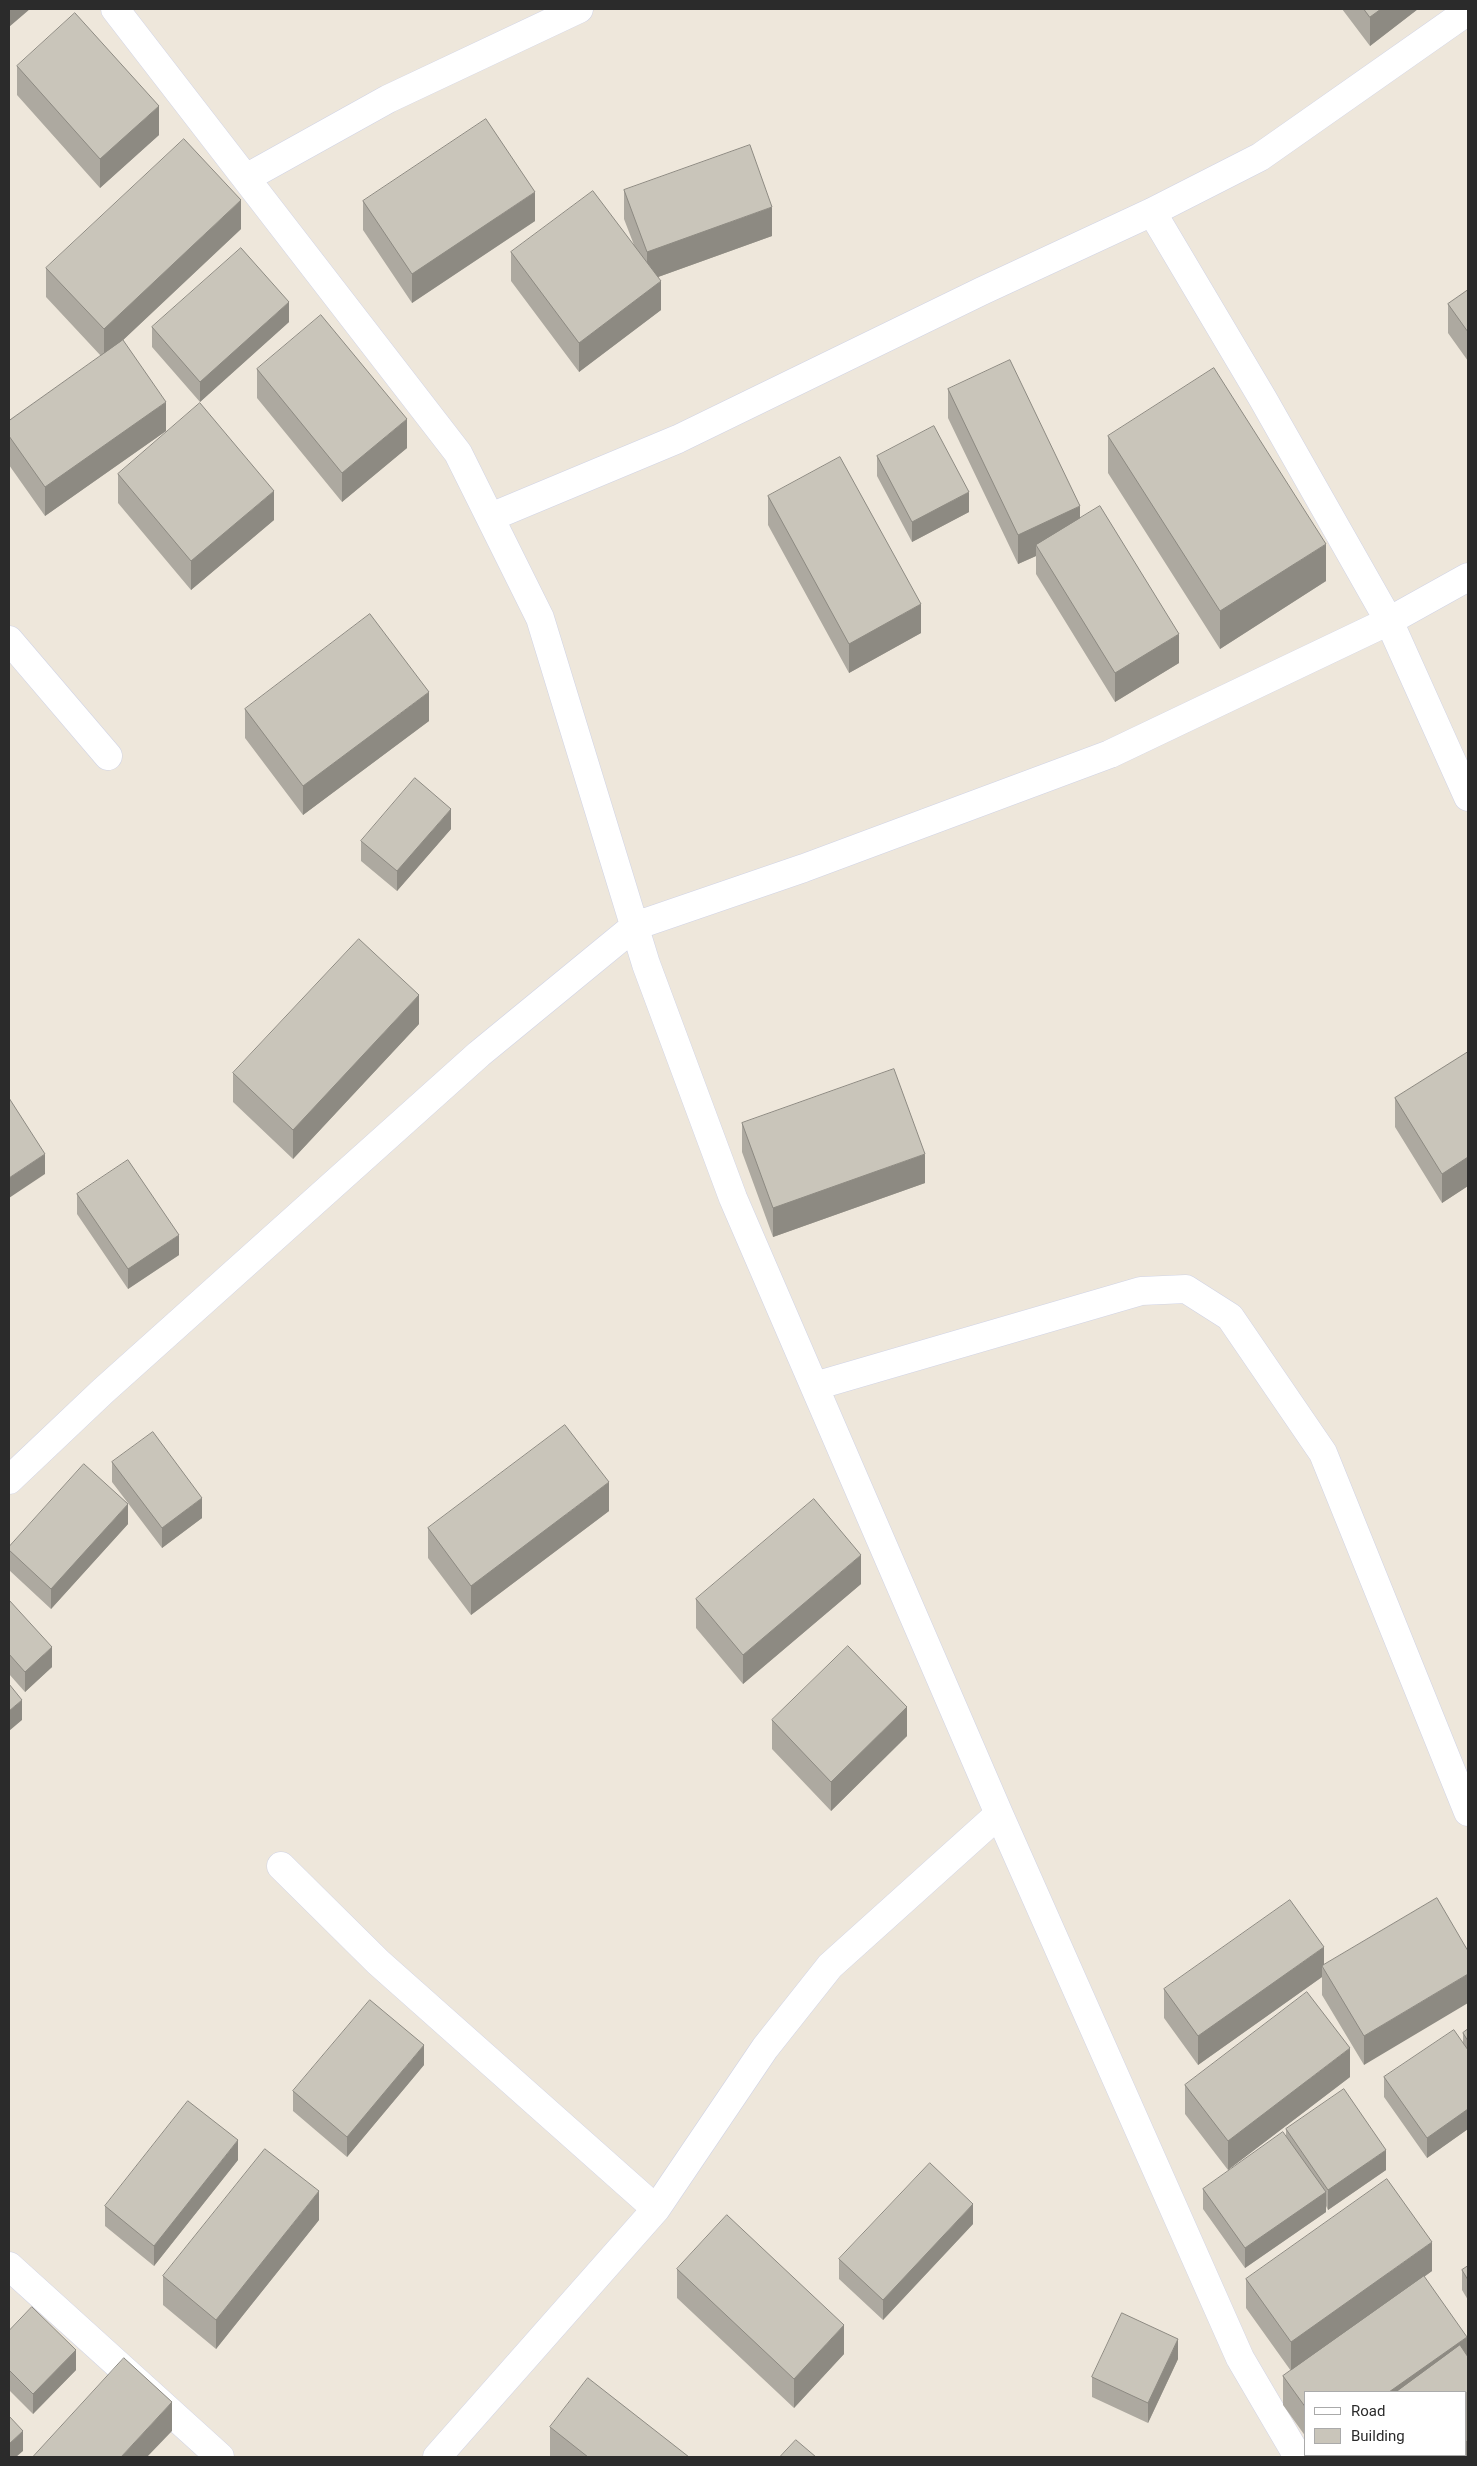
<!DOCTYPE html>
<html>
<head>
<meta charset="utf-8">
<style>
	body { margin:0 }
	#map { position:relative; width:1477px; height:2466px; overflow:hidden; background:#eee7db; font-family:Roboto,sans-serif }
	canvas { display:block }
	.frame { position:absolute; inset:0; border:10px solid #2b2b2b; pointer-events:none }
	.legend { position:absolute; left:1304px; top:2391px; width:162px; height:65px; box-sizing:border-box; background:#fff; border:1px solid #aaa; margin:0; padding:6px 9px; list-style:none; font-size:15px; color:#2b2b2b }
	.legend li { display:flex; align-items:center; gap:10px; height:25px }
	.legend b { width:25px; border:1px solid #aaa }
</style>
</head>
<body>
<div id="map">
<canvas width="1477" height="2466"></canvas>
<div class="frame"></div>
<ul class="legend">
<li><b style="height:6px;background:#fff"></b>Road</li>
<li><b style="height:14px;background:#c9c5ba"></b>Building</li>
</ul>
</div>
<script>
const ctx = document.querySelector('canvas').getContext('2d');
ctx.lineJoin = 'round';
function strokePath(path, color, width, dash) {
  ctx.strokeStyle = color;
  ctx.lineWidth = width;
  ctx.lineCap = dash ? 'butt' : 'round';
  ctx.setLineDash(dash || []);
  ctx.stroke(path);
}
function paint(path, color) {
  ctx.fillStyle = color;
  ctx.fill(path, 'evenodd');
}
const street = new Path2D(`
	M115,9L458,453L540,618L646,964L733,1198L999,1814L1240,2358L1298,2457
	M246,178L388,99L579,9
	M1152,212L1263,399L1389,621L1468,797
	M491,517L678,439L982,291L1152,212L1260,157L1468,11
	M9,640L108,756
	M815,1386L1141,1291L1186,1289L1230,1317L1323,1453L1468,1812
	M9,1480L103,1391L479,1054L635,926L804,868L1110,754L1389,621L1468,577
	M281,1866L378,1962L656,2209
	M9,2266L220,2457
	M437,2457L656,2209L765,2048L830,1966L999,1814`);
strokePath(street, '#d0d3e5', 29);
strokePath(street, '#fff', 28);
paint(new Path2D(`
	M1342,9H1418L1370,46Z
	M17,66L159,135L100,188L17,95Z
	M624,190L772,236L658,277L661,310L579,372L511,281V252L634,245L624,219Z
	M363,201L535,221L412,303L363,230Z
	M241,229L122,341L166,431L45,516L9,465V421L101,356L46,297V268Z
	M1468,290V361L1448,333V304Z
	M289,322L200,402L152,347V327Z
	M257,369L407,448L342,502L257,398Z
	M948,389L1080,518L1179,663L1115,702L1036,574V556L1018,564L948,418Z
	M1108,436L1326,581L1220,649L1108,473Z
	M877,456L969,512L912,542L877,476Z
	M118,474L274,520L191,590L118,503Z
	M768,496L921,633L849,673L768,525Z
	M245,709L429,721L303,815L245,738Z
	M451,829L397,891L361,861V841Z
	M419,1024L293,1159L233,1102V1073Z
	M1468,1052V1186L1442,1203L1395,1127V1098Z
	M742,1123L925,1183L773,1237L742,1152Z
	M77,1194L179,1255L128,1289L77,1214Z
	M112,1462L202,1518L162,1548L112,1482Z
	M609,1511L471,1615L428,1558V1528Z
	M128,1524L51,1609L9,1570V1547Z
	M861,1584L743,1684L696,1628V1599Z
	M9,1600L52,1667L25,1692L9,1674Z
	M772,1720L907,1736L831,1811L772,1749Z
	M1437,1898L1364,2065L1322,1995V1977L1198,2065L1164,2018V1989L1324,1965Z
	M1468,2029V2129L1427,2158L1384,2097V2077L1463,2043V2033Z
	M424,2065L347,2157L293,2111V2091Z
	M1350,2077L1228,2170L1185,2114V2085Z
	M1286,2129L1386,2170L1328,2210L1326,2206V2212L1245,2268L1203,2209V2189L1286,2136Z
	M238,2160L154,2266L105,2226V2206Z
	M319,2220L216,2349L163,2305V2276Z
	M973,2224L883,2320L839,2279V2259Z
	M1468,2266V2300L1462,2290V2270Z
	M677,2269L844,2354L794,2408L677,2298Z
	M1432,2271L1424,2277L1467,2355L1468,2457H1320L1318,2455H1466L1306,2392V2437L1283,2405V2376L1291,2371L1246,2308V2279Z
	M9,2331L76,2370L33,2414L9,2390Z
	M1178,2359L1148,2423L1092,2397V2377Z
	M550,2427L689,2457H551L550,2456Z`), '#ada9a0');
paint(new Path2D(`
	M9,9H30L9,27Z
	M1381,9H1418L1370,46V17Z
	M159,106V135L100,188V159Z
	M535,192V221L412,303V274Z
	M241,200V229L104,358V329Z
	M772,207V236L647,281V252Z
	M661,281V310L579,372V343Z
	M289,302V322L200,402V382Z
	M166,402V431L45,516V487Z
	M407,419V448L342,502V473Z
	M274,491V520L191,590V561Z
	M969,492V512L912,542V522Z
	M1080,506V535L1036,545V556L1018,564V535Z
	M1326,544V581L1220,649V611Z
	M921,604V633L849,673V644Z
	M1179,634V663L1115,702V673Z
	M429,692V721L303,815V786Z
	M451,809V829L397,891V871Z
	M419,995V1024L293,1159V1130Z
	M45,1154V1174L9,1198V1178Z
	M925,1154V1183L773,1237V1208Z
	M1468,1157V1186L1442,1203V1174Z
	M179,1235V1255L128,1289V1269Z
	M609,1482V1511L471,1615V1586Z
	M202,1498V1518L162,1548V1528Z
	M128,1504V1524L51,1609V1589Z
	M861,1555V1584L743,1684V1655Z
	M52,1647V1667L25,1692V1672Z
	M22,1700V1720L9,1731V1711Z
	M907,1707V1736L831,1811V1782Z
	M1324,1947V1968L1322,1966V1977L1198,2065V2036Z
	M1468,1974V2003L1364,2065V2036Z
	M424,2045V2065L347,2157V2137Z
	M1350,2048V2077L1228,2170V2141Z
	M1468,2109V2129L1427,2158V2138Z
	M238,2140V2160L154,2266V2246Z
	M1386,2150V2170L1328,2210V2190Z
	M319,2191V2220L216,2349V2320Z
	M1326,2192V2212L1245,2268V2248Z
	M973,2204V2224L883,2320V2300Z
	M1432,2242V2271L1291,2371V2342Z
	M844,2325V2354L794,2408V2379Z
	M1467,2337V2366L1429,2392H1389Z
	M1178,2339V2359L1148,2423V2403Z
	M76,2350V2370L33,2414V2394Z
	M172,2402V2431L147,2457H121Z
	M23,2431V2451L16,2457H9V2444Z
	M1468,2440V2457H1445L1448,2455H1466V2442Z
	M1326,2455H1332V2457H1326Z`), '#8d8a82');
const building = new Path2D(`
	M1364,9H1381L1370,17Z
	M75,13L159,106L100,159L17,66Z
	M486,119L535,192L412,274L363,201Z
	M184,139L241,200L104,329L46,268Z
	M750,145L772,207L647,252L624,190Z
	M593,191L661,281L579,343L511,252Z
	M241,248L289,302L200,382L152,327Z
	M1468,290V332L1448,304Z
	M321,315L407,419L342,473L257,369Z
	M123,340L166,402L45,487L9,436V421Z
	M1010,360L1080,506L1018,535L948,389Z
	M1214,368L1326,544L1220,611L1108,436Z
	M200,403L274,491L191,561L118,474Z
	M934,426L969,492L912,522L877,456Z
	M840,457L921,604L849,644L768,496Z
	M1100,506L1179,634L1115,673L1036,545Z
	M370,614L429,692L303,786L245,709Z
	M415,778L451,809L397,871L361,841Z
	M359,939L419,995L293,1130L233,1073Z
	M1468,1052V1157L1442,1174L1395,1098Z
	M894,1069L925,1154L773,1208L742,1123Z
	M9,1098L45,1154L9,1178Z
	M128,1160L179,1235L128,1269L77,1194Z
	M565,1425L609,1482L471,1586L428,1528Z
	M153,1432L202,1498L162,1528L112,1462Z
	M84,1464L128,1504L51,1589L9,1550V1547Z
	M814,1499L861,1555L743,1655L696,1599Z
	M9,1600L52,1647L25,1672L9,1654Z
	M848,1646L907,1707L831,1782L772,1720Z
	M9,1684L22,1700L9,1711Z
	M1437,1898L1468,1951V1974L1364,2036L1322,1966Z
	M1290,1900L1324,1947L1198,2036L1164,1989Z
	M1307,1992L1350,2048L1228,2141L1185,2085Z
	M370,2000L424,2045L347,2137L293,2091Z
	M1468,2029V2041L1463,2033Z
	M1454,2030L1468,2050V2109L1427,2138L1384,2077Z
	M1344,2089L1386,2150L1328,2190L1286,2129Z
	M188,2101L238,2140L154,2246L105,2206Z
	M1283,2132L1326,2192L1245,2248L1203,2189Z
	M265,2149L319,2191L216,2320L163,2276Z
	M930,2163L973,2204L883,2300L839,2259Z
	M1387,2179L1432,2242L1291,2342L1246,2279Z
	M727,2215L844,2325L794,2379L677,2269Z
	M1468,2266V2280L1462,2270Z
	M1424,2276L1467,2337L1389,2392H1306V2408L1283,2376Z
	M32,2307L76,2350L33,2394L9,2370V2331Z
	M1122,2313L1178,2339L1148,2403L1092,2377Z
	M1460,2345L1468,2357V2440L1466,2442V2392H1396Z
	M124,2358L172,2402L121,2457H33Z
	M588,2378L689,2457H588L550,2427Z
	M9,2416L23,2431L9,2444Z
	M796,2440L816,2457H780Z
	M1343,2455H1448L1445,2457H1345Z`);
paint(building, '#c9c5ba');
strokePath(building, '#8d8a82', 1);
</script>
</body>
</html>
